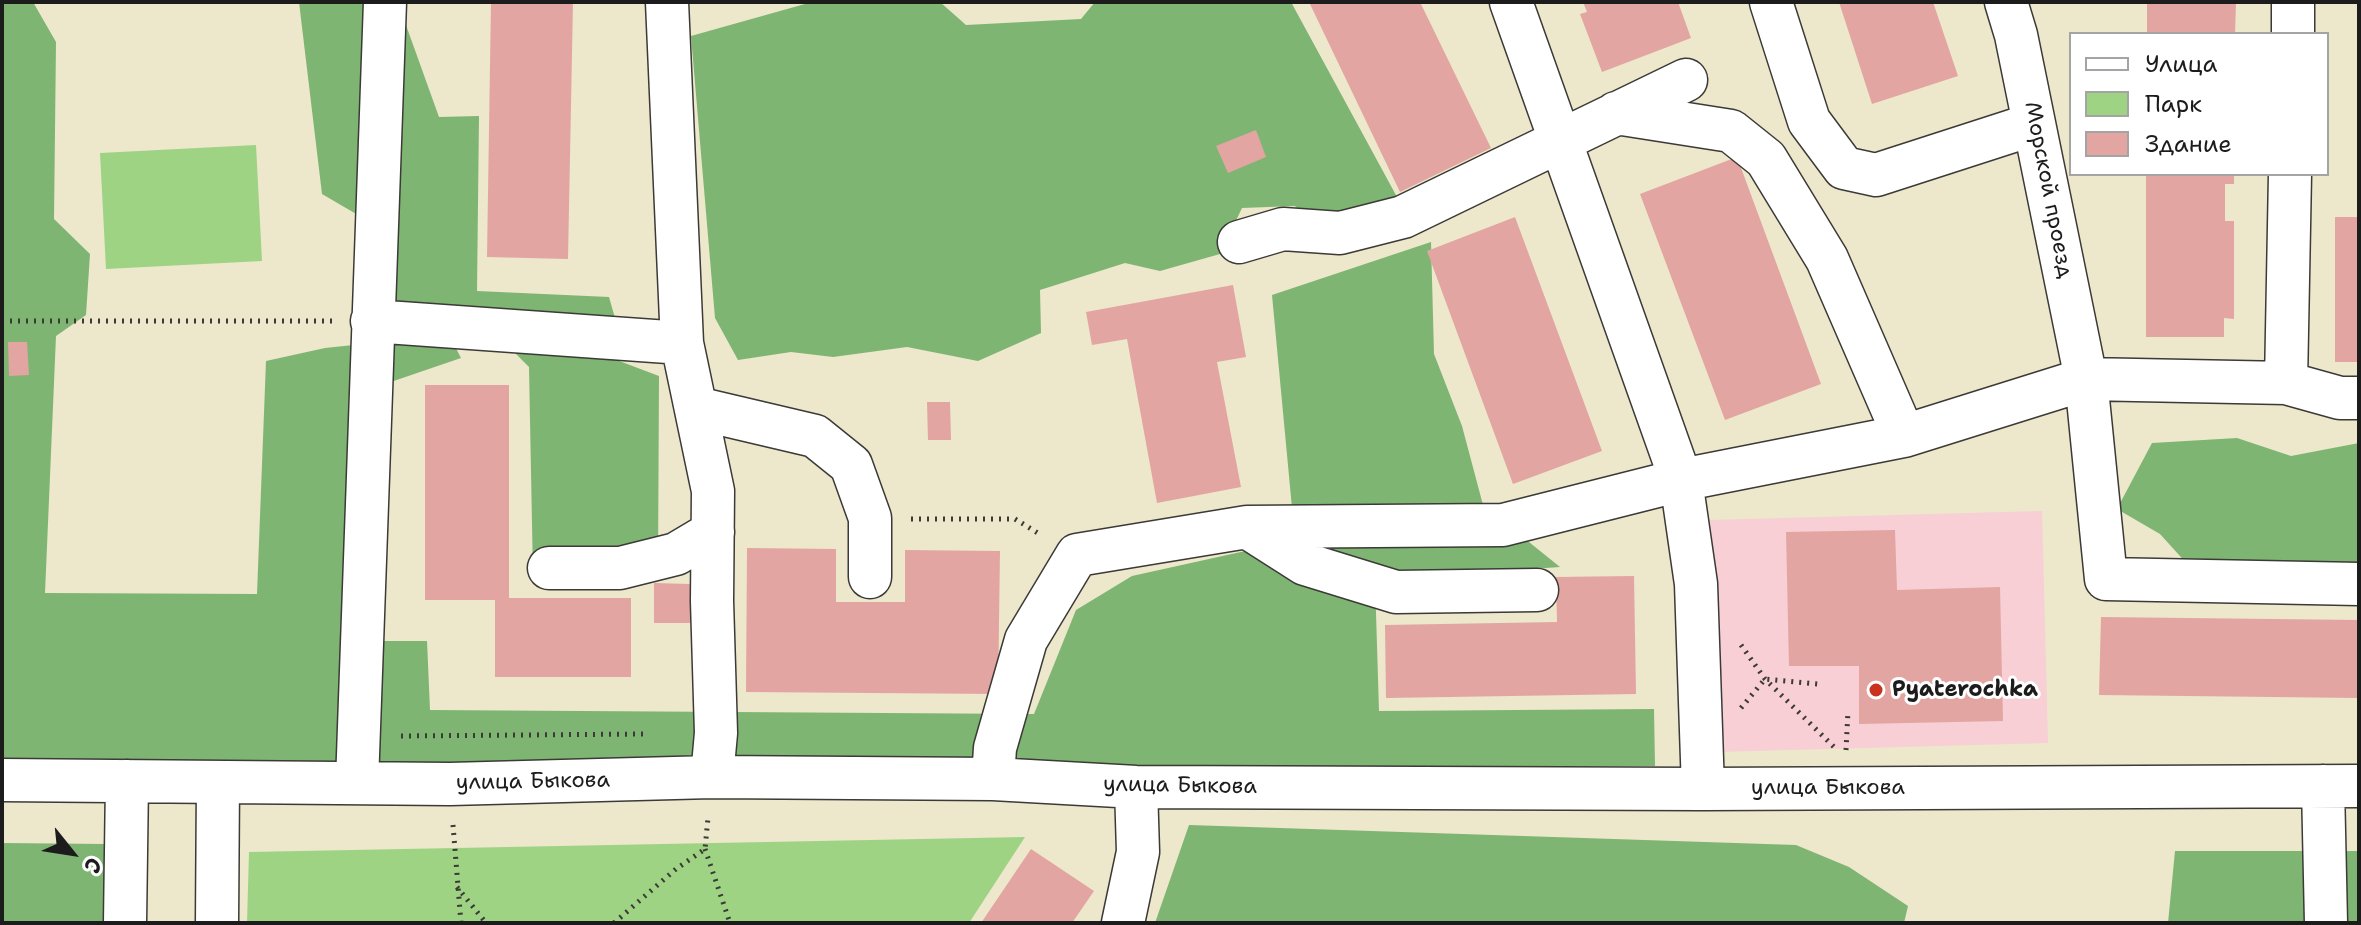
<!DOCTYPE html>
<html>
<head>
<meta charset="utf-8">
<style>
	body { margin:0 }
	#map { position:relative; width:2361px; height:925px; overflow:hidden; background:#ede7cc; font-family:"Shantell Sans",sans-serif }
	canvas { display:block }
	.frame { position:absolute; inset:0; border:4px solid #1c1c1c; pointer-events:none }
	.legend { position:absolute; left:2069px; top:32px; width:260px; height:144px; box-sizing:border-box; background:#fff; border:2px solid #a4a4a4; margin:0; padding:10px 14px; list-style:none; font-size:24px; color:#1c1c1c }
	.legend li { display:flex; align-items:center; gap:16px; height:40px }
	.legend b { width:40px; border:2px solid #a4a4a4 }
	.north { position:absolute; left:32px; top:813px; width:80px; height:80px; -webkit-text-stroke:6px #fff; paint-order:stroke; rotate:120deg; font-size:22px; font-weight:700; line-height:32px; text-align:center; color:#1c1c1c }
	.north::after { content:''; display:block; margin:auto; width:28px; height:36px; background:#1c1c1c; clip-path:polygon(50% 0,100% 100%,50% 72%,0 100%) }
</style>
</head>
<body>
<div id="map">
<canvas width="2361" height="925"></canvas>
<div class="frame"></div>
<ul class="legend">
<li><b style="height:10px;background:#fff"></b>Улица</li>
<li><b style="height:22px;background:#9ed384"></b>Парк</li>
<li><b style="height:22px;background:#e2a5a2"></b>Здание</li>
</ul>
<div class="north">С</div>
</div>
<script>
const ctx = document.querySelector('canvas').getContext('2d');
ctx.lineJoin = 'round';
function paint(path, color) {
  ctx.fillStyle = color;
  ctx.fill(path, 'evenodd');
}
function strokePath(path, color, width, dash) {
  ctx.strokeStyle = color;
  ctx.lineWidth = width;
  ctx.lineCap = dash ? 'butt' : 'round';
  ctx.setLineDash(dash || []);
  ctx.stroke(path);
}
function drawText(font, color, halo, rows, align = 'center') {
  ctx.font = font + ' "Shantell Sans",sans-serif';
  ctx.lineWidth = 6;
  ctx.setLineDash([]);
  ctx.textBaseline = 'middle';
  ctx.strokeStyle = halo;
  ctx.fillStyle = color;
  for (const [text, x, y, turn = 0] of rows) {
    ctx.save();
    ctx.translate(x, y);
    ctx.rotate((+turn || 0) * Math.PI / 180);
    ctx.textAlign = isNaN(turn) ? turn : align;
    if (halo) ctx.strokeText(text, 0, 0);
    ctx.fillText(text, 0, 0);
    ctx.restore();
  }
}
paint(new Path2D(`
	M2042,511L2048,743L1716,752L1710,520Z`), '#f7cfd5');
paint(new Path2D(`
	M256,145L262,261L106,269L100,153Z
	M1025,837L969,923H247L249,852Z`), '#9ed384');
paint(new Path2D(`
	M2,2H33L56,42L54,219L90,254L86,315L56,336L45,593L257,594L266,361L325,348L449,335L461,358L382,385L383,641H427L430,710L1034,714L1076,610L1132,576L1295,540L1272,295L1431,242L1434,354L1462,426L1483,505L1560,567L1375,580L1379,711L1654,709L1655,766L1016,769L2,763Z
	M299,2H395L402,14L439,117L479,116L477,291L609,297L615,318L545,333L659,376L658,567L533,576L529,367L471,309L396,317L387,232L322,194Z
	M812,2H940L966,25L1081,19L1095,2H1291L1397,197L1315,228L1295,206L1242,208L1220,254L1160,271L1125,263L1040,290L1041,333L978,361L907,347L833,357L791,352L738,360L715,318L691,36Z
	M2237,438L2291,456L2359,443V569L2189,566L2160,534L2117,509L2152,443Z
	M1189,825L1796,845L1849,867L1908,906L1904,923H1155Z
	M2,843L105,844L103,923H2Z
	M2175,851H2359V923H2168Z`), '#7eb572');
paint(new Path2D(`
	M491,2H573L568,259L487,257Z
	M1309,2H1420L1491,148L1400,192Z
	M1583,2H1678L1691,38L1602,72L1580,14L1587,12Z
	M1839,2H1933L1958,76L1872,104Z
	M2147,2H2236L2235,34H2147Z
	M1256,130L1266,157L1228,173L1216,146Z
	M1737,157L1821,384L1725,420L1640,194Z
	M2146,174H2234V184H2225V221H2234V319L2224,318V337H2146Z
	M1515,217L1602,451L1513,484L1427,251Z
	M2335,217H2359V362H2335Z
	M1233,285L1246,357L1217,362L1241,487L1157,503L1127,339L1092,345L1086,312Z
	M8,342H27L29,375L9,376Z
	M425,385H509V598H631V677H495V600H425Z
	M927,402H950L951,440H928Z
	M1895,530L1897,590L2000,587L2003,721L1859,724V666H1789L1786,532Z
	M747,548L836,549V602H905V550L1000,551L998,694L746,692Z
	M1634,576L1636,694L1386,698L1385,625L1557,622L1556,577Z
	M654,583L690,584V623H654Z
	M2101,617L2359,620V698L2099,695Z
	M1031,849L1094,891L1072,923H981Z`), '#e2a5a2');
const minor = new Path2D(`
	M667,2L682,343L713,491L712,601L716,733L712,777
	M1511,2L1681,480L1696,584L1703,789
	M1771,2L1809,121L1844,168L1876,175L2034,124
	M2006,2L2016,35L2086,379L2106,579L2359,584
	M2293,34V2
	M1616,113L1731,131L1766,159L1827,259L1904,436
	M1239,242L1283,229L1340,233L1403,217L1686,80
	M372,321L682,343
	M2286,383L2290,174
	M696,408L815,436L851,465L870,518V577
	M1247,527L1305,564L1396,592L1537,590
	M549,568H620L676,554L713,532
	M993,779L995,748L1026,640L1077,555L1247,527L1503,525L1681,480L1904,436L2086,379L2286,383L2340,398H2359
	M2,780L450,784L712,777L993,779L1136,787L1703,789L2359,786
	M357,783L385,2
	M2323,786L2326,923
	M125,923L127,781
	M217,923L218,782
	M1123,923L1138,852L1136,787`);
strokePath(minor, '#3b3a36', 45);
strokePath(new Path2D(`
	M2,321H333
	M911,519H1015L1041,535
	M1741,645L1765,679L1834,747
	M1741,708L1765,679L1818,684
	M401,736L643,734
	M1846,750L1848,711
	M453,825L461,923
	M705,849L730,923
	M457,887L486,923
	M614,923L676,869L705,849L708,818`), '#3b3a36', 5, [2, 6]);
strokePath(minor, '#fff', 42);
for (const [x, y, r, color] of [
	[1876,690,8,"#c8321e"]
]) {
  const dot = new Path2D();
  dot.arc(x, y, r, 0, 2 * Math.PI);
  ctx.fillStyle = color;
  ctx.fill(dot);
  strokePath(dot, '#fff', 3);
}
drawText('22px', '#1c1c1c', '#fff', [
	["Морской проезд",2048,190,79],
	["улица Быкова",533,782,-1],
	["улица Быкова",1180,786,1],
	["улица Быкова",1828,788]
]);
drawText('bold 22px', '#1c1c1c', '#fff', [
	["Pyaterochka",1892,690]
], 'left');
</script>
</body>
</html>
